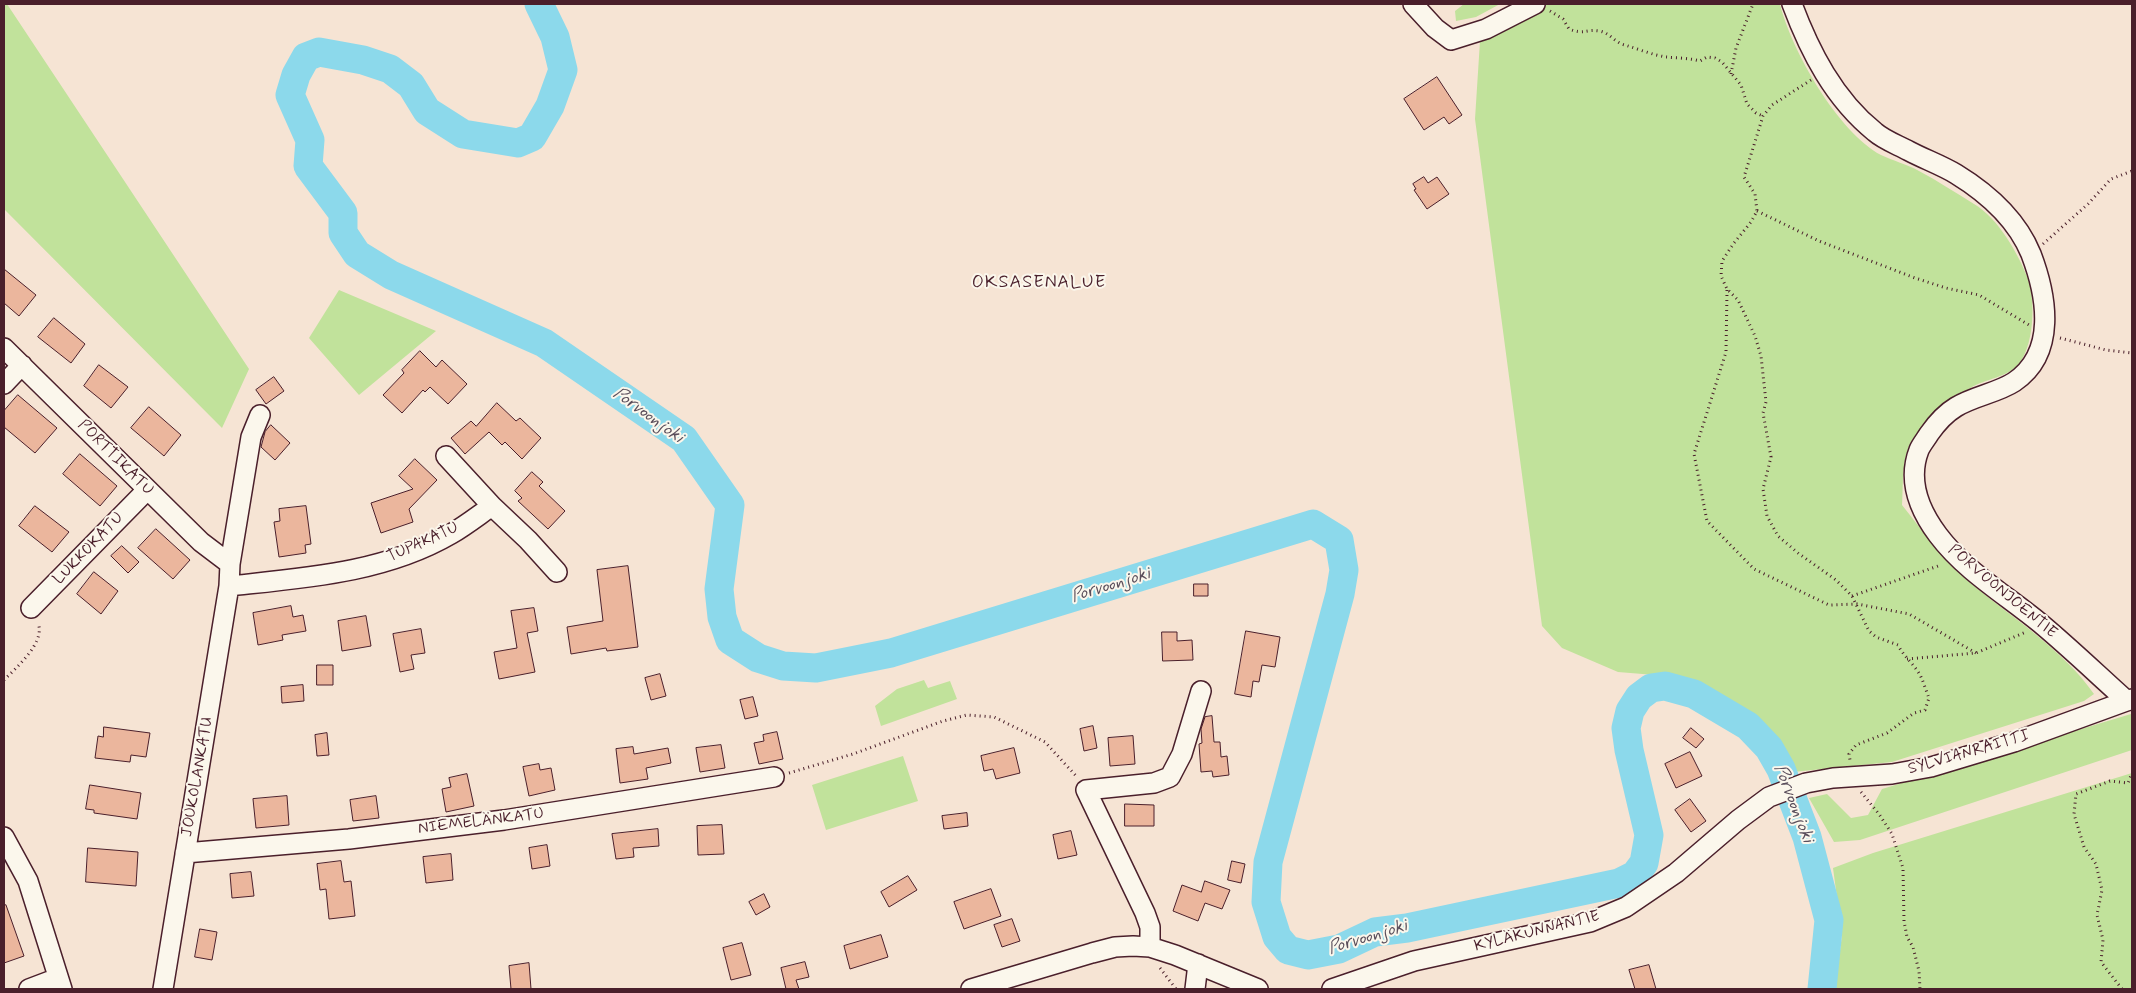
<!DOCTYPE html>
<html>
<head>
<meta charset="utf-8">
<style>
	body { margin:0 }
	#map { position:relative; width:2136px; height:993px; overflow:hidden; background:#f6e4d4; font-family:Mynerve,sans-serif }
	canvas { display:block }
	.frame { position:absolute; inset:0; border:5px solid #4a1f2b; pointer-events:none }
</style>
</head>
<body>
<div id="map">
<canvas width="2136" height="993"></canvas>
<div class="frame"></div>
</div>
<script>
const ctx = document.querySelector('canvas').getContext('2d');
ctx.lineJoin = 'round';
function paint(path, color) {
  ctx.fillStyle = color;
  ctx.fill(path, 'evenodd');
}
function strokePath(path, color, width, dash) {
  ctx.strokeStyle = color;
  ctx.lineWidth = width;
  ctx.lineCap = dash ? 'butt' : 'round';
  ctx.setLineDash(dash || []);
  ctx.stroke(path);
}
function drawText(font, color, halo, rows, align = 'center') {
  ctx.font = font + ' Mynerve,sans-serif';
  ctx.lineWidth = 4;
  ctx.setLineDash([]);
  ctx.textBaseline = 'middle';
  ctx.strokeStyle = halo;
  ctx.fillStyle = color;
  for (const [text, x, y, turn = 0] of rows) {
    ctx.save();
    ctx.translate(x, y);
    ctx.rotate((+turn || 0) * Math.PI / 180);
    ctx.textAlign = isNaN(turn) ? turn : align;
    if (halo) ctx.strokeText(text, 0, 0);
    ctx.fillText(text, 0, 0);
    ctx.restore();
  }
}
paint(new Path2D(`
	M4,4H7L249,369L222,428L4,209Z
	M1464,4H1500L1476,17L1456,21L1455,11Z
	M1539,4H1780C1791,50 1838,132 1881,155C1893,161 1907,164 1919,171C1938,181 1956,193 1974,204C1998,218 2018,253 2028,279C2036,301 2034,349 2017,366C2008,376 1984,380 1972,387C1951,399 1914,427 1907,452C1902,466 1903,489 1902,505C1922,530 1942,558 1967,580C2008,615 2063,649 2094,694L2084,701L1892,762L1793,772L1776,740L1740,706L1703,691L1655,675L1618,672L1562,648L1542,626L1475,119L1480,41Z
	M339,290L436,331L359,395L309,338Z
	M924,680L928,688L950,681L957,699L881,726L875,706L897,689Z
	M2131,714L2132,750L1860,840L1834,842L1809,798L1827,794L1851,818L1868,815L1882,789Z
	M903,756L918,801L826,830L812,785Z
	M2132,773V989H1835L1842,935L1833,868L1873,853Z`), '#c1e29b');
strokePath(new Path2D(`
	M539,4L555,37L563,70L550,106L532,137L518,143L463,134L427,111L411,85L390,69L363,60L319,52L306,57L296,75L290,95L310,140L308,166L343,213V233L357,254L391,275L544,343L684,439L730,505L719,589L722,617L730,640L758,658L783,666L816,668L891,653L1313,524L1339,540L1344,570L1340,594L1268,862L1266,902L1277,937L1288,950L1308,955L1339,949L1375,932L1407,928L1619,883L1635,875L1644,863L1649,835L1629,750L1626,728L1630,711L1639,697L1651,688L1665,686L1694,694L1748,726L1769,748L1781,769L1807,837L1829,920L1822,989`), '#8cd9eb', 29);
const building = new Path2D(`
	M1437,77L1462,115L1449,124L1444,117L1424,130L1404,99Z
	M1424,177L1428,183L1437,177L1449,194L1427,209L1414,190L1416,189L1413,184Z
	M4,269L36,295L19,316L4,303Z
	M54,318L85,344L71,363L38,337Z
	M420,351L436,367L442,360L467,384L448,404L430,387L425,392L423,390L402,413L383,395L404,373L402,370Z
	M99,365L128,387L111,408L84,386Z
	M274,377L284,391L266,404L256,390Z
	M18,395L57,428L35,453L4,427V411Z
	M497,403L516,421L520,418L541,438L522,459L505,442L502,445L489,432L465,454L451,438L471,421L476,426Z
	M149,407L181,435L164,456L131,428Z
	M271,425L290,443L275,460L261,447L265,432Z
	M80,454L117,486L100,506L63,474Z
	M415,459L437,480L409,509L413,522L381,533L371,503L413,489L399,476Z
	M532,472L543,482L539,486L565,511L548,529L518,501L522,498L515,491Z
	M35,506L69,532L52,552L19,526Z
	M306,506L311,544L305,545L306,553L279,557L274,522L280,521L279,509Z
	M156,529L190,560L173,579L138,548Z
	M122,546L139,562L128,573L111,556Z
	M628,566L638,647L607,651L606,648L571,654L567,627L603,621L597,570Z
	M94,572L118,591L101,614L77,594Z
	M1194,584H1208V596H1194Z
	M291,606L293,617L303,615L306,631L282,635L283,640L258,645L253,613Z
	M534,608L538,631L527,633L535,672L499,679L494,652L517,648L511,611Z
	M366,616L371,646L342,651L338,621Z
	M421,629L425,653L411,655L414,669L400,672L393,634Z
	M1246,631L1280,637L1275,667L1262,665L1259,682L1253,681L1251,697L1235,694Z
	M1162,632H1177V641L1192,640L1193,660L1163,661Z
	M317,665H333V685H317Z
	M660,674L666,696L651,700L645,678Z
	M303,685L304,701L282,703L281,687Z
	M753,697L758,716L745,719L740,700Z
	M1212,716L1214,742H1220L1221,757L1227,756L1229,775L1213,777L1212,771L1201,772L1199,744L1202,743L1201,729L1205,717Z
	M1093,726L1097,748L1084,751L1080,729Z
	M104,727L150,733L146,757L131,755L130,762L95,758L98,736L103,737Z
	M1691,728L1704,739L1696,748L1683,738Z
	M777,732L783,759L759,764L754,743L764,741L763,735Z
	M327,733L329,755L317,756L315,735Z
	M1133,736L1135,764L1110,766L1108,738Z
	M721,745L725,768L700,772L696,748Z
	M633,747L634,754L668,748L671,763L646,768L648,779L620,783L616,749Z
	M1014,748L1020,773L996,779L993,769L984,771L981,756Z
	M1690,752L1702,776L1676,788L1665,764Z
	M539,764L540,770L551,768L555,790L529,796L523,767Z
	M467,774L474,806L446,812L442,789L451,787L449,778Z
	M90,785L141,793L137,819L94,813V810L86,809Z
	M287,796L289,825L256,828L253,799Z
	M376,796L379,818L353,821L350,800Z
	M1690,799L1706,821L1691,832L1675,810Z
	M1125,804L1154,805V826H1125Z
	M967,813L968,826L944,829L942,816Z
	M722,825L724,854L698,855L697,826Z
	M658,829L659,846L633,848L634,857L616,859L612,834Z
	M1071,831L1077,855L1058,859L1053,835Z
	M547,845L550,866L532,869L529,848Z
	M88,848L138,852L136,886L86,882Z
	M451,854L453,880L426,883L423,857Z
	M341,861L344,882L351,881L355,916L329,919L326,889L320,890L317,864Z
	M1232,861L1245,864L1241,883L1228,880Z
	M251,872L254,896L232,898L230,874Z
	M908,876L917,890L889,907L881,892Z
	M1205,881L1230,890L1222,909L1205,903L1198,921L1173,911L1182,885L1201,892Z
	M991,889L1001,916L964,929L954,902Z
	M764,894L770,907L756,915L749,902Z
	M6,905L24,956L4,963V906Z
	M1012,919L1020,941L1002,947L994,925Z
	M200,929L217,932L212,960L195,957Z
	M881,935L888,957L850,969L844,946Z
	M742,943L751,975L731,980L723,948Z
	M805,962L809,977L796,980L799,989H786L781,968Z
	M529,963L531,989H511L509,966Z
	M1649,965L1656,989H1635L1629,970Z`);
paint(building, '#ebb69d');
strokePath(building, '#4a1f2b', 1);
const minor = new Path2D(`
	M1413,4L1435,28L1451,40L1486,29L1535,4
	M1792,4C1810,52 1834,99 1875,132C1884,140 1898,145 1909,151C1924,159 1941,165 1956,174C1987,193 2017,220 2031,254C2047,296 2057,353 2014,382C1997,393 1974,396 1956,407C1946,413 1936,424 1929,434C1926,439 1921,445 1919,450C1907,481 1920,511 1938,535C1965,571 2006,595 2040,623C2070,648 2098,675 2127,701
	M4,348L201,542L230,564
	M4,384L22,365
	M446,456L492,506
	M229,586C304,578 384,573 451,534C465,526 479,515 492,506L528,540L557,572
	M31,608L147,490
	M4,837L28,881L62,989
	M185,853L349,839L504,820L774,777
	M1150,947V927L1145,913L1086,790L1154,783L1170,777L1182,754L1201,691
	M29,989L58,978
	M163,989L229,586L230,564L251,437L260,415
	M971,989L1092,953L1115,947L1133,946L1150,947L1175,955L1258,989
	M1195,989L1198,964
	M1332,989L1414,961L1590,922L1626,907L1676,873L1738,820L1769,797L1806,783L1833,778L1892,774L1931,767L2014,742L2132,699`);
strokePath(minor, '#4a1f2b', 22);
strokePath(new Path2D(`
	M1550,11L1563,19L1569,29C1585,35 1585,29 1599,31C1609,32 1615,43 1625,45C1638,49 1653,55 1666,57C1677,58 1689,58 1700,61L1707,57L1715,58L1722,62L1741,85L1747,104L1756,113L1763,116
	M1731,74L1736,48L1753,4
	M1811,80L1772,105L1763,116L1744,177L1755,194L1757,211L1751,222L1734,243L1722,261L1721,276L1727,289L1738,300L1755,336L1761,356L1766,402L1763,413L1771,457L1763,489L1767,516L1778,536L1798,553L1836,580L1852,596L1869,631L1876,637L1898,645C1904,657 1914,664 1920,675C1922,678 1927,693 1929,698L1925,710L1914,713L1887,733L1856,745L1849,754L1850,760
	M1757,211L1819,241L1915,278L1946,288L1979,295L2029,325
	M2043,244L2088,204L2111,179L2132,171
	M1727,290L1726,352L1694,454L1707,521L1754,569L1829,605L1857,604L1909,614L1976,653
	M2060,338L2106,350L2132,353
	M1852,596L1941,565
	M1907,659L1976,653L2026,632
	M4,680C16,668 46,642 38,623
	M789,773L853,754L943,721L967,715L994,717L1045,742L1077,777
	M1861,792L1879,814L1892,834L1903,868L1904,921L1907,937L1913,947L1919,971L1920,989
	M1160,968L1176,989
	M2122,989L2101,962L2103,940L2097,915L2102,890L2096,864L2084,847L2074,814L2076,794L2110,781L2128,783L2132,773`), '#4a1f2b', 3, [1, 4]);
strokePath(minor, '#fbf7ec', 19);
drawText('16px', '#4a1f2b', '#fbf7ec', [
	["PORTTIKATU",115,458,45],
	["TUPAKATU",423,543,-24],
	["LUKKOKATU",89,549,-46],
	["PORVOONJOENTIE",2002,592,40],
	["SYLVIANRAITTI",1969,753,-16],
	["JOUKOLANKATU",198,777,-80],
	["NIEMELÄNKATU",481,822,-7],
	["KYLÄKUNNANTIE",1537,932,-14]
]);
ctx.letterSpacing = '1px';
drawText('18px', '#4a1f2b', '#fbf7ec', [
	["OKSASENALUE",1039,283]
]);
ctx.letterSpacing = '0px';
drawText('italic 18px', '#5a4e5b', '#fbf7ec', [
	["Porvoonjoki",648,416,36],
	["Porvoonjoki",1111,586,-17],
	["Porvoonjoki",1793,804,69],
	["Porvoonjoki",1368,938,-17]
]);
</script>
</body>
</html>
